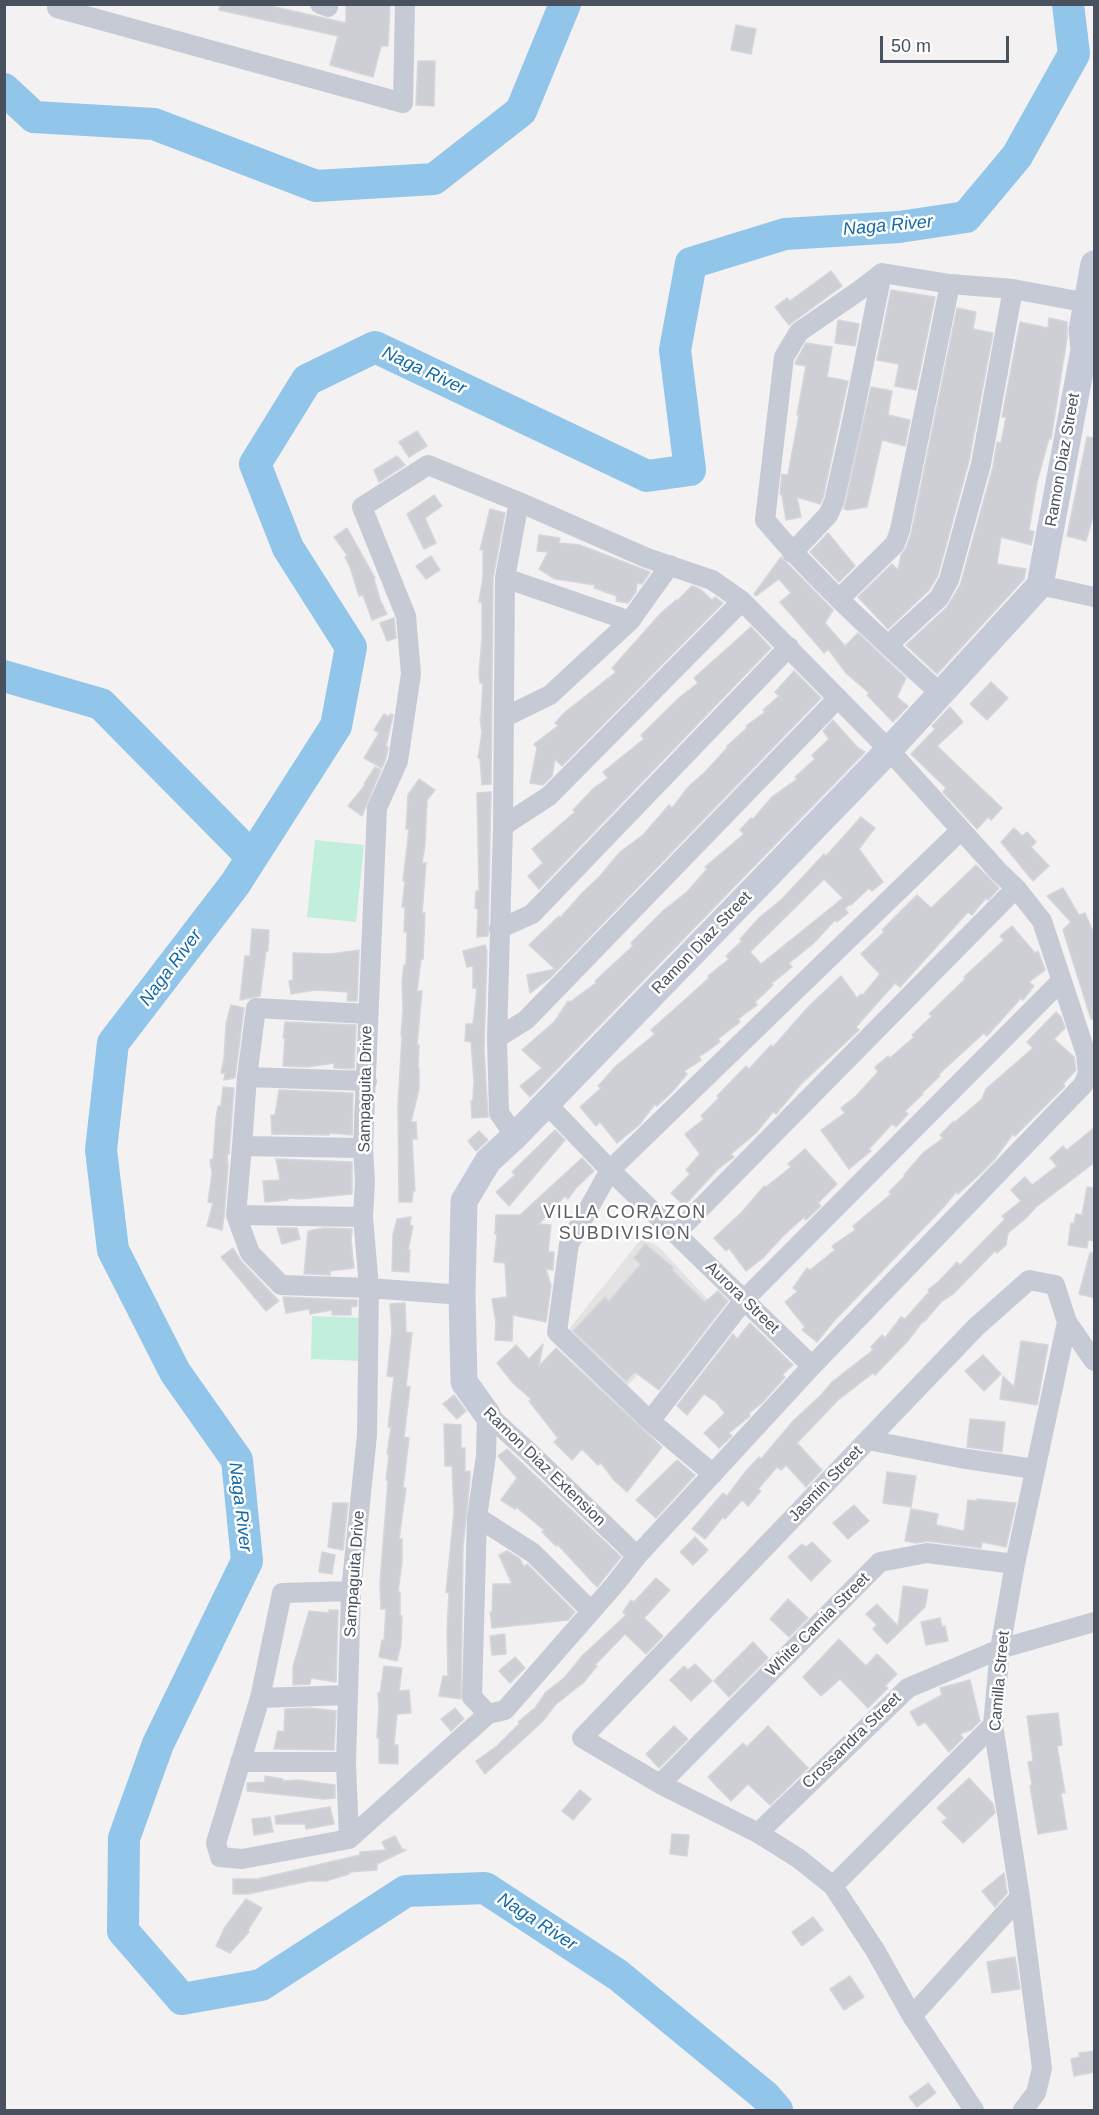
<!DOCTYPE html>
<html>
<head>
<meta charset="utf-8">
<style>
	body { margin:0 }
	#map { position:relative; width:1099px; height:2115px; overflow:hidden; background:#f3f1f1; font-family:Arial,sans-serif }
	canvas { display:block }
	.frame { position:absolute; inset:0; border:6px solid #49505e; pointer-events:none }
	.scale { position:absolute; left:880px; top:36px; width:129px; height:27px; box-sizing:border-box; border:3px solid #49505e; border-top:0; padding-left:8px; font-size:18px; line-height:21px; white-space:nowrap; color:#49505e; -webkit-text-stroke:4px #fff; paint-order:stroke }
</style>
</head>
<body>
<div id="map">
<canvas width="1099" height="2115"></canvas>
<div class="frame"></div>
<div class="scale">50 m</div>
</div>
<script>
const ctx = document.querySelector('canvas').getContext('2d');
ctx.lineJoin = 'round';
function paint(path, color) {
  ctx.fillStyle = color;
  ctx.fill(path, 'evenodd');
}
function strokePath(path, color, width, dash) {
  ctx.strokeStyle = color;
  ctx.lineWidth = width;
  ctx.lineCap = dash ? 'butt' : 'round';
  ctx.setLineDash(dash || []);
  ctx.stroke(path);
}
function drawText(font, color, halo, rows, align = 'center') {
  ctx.font = font + ' Arial,sans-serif';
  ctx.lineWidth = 5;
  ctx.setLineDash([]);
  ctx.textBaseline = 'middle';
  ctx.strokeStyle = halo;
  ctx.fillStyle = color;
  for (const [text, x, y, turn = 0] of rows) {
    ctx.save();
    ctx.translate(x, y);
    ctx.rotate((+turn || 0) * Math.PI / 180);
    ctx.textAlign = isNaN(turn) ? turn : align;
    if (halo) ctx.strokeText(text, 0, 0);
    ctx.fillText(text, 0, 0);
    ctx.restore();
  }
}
paint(new Path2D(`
	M642,1238L659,1247L710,1302L622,1391L565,1334Z`), '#e4e2e3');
paint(new Path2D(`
	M315,840L364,845L356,922L307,917Z
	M312,1316L364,1318L362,1361L311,1359Z`), '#c2eedc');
strokePath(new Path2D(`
	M4,89L34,117L154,124L316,186L434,179L521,111L565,4
	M4,676L101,704L252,857
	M777,2110L765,2096L618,1975L485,1888L406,1891L261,1985L182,1999L123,1931L124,1838L158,1744L247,1561L237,1460L175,1372L113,1250L101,1150L113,1043L235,884L336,726L351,647L288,548L255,464L307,380L375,347L647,476L690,470L675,350L691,263L785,234L899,227L966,217L1017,156L1074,54L1068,4`), '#91c5e9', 32);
const building = new Path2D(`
	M220,4H262L346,23V4H390L388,46H381L373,77L330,65L338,36L219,10Z
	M736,25L756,29L751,54L731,50Z
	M418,61H435L434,106L416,105Z
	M831,271L842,286L789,325L775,307L787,298L790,301Z
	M891,290L935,297L916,390L895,386L899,364L877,360Z
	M957,308L976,312L973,329L993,333L969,461L938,575L929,590L888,629L858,597L892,564L898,570L901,555L906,548L911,534Z
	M1049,318L1067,322V338L1051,439L1049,438L1037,482L1029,530L1034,532L1031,545L1001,537L997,564L1026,569L1024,579L937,674L906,645L947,607L960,586L993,467L997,442L1001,443L1006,417H1002L1020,322L1048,328Z
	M838,320L859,324L855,346L835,343Z
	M806,343L832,347L827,377L848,381L823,498L820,504L797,497L801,517L786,520L782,495L780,494L782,474L788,475L799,415H797L806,366L795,364L796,361Z
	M871,387L892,391L888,415L910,420L905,446L882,440L867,507L848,510L844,509Z
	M417,431L427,446L409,457L399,442Z
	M1087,437L1095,438V510L1086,541L1067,536Z
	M397,456L405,465L379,482L374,470Z
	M434,495L442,506L425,518L436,543L424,549L407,514Z
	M490,509L505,513L493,578L491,784L482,785L480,758H478L482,733L480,718H481L483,683H480L479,674L482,637V602H479L483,577V550H480Z
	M347,528L375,578L374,579L380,600L387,614L372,620L363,595L359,596L350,567L345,557L348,556L334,537Z
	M828,533L855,566L839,582L810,552Z
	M539,535L560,538L559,543L580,545L650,572L642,584L637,583L636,592L628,603L616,601L617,596L594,588L595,585L555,579L539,569L548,552L537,551Z
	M431,556L440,570L426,579L416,566Z
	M781,557L833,610L825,623L845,646L858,633L906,678L897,697L908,706L893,722L867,695L869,693L846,673L828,649L824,653L780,602L791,593L779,579L756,596L754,594Z
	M692,586L700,589L712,600L715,597L723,603L562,766L555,759L552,776L543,785L530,783L537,748L534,744L558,726L555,723L564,713L616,672L612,668L661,613L676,600L677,601Z
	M394,618L396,638L387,641L380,623Z
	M751,627L771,648L539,889L528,876L543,863L532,849L575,812L573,810L594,788L608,778L603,772L644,739L641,735L680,697L698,683L694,678Z
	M794,671L821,698L550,978L530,993L527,975L555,969L529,945L559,916L560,918L582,893L600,876L620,852L643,835L669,805L672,808L689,786L705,772L728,747L727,746L747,728L746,726L765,712L763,710L779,696L775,692Z
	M991,682L1008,698L987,720L970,704Z
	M950,707L963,722L937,746L1002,808L991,820L988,817L977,829L943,792L946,788L911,754L935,729L932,726Z
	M384,714L389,717L390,714L393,715L386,746L388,747L386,758L382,768L364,758L379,733L374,730Z
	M833,720L858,748L865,752L530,1097L520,1086L542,1068L522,1050L555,1021L568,1001L570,1002L596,983L595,981L633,946L631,943L664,910L687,892L707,869L705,867L744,834L740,830L751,818L753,819L772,797L797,779L795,777L815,759L812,755L829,739L823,731Z
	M375,767L381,770L362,816L348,806L365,785L364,784Z
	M419,779L435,790L427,800L425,845L422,863H426L422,913H425L423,959H421L417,991H422L417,1045H419L418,1069H419V1089L411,1122H416L417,1139H412L415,1191H413L412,1202H399L398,1105L402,1036H401L403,1009L402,982L404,965H406L407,932H404L405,907H402L405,882L403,881L409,829H406L408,795Z
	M491,792L488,936L477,937L478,909L475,908L476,891H479L477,793Z
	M861,817L875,828L859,849L883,882L872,891L869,888L851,905L850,904L845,909L848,913L837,922L835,920L814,943L789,963L792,967L771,984L773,985L755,1002L757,1005L738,1019L740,1022L718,1039L720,1042L699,1057L701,1060L684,1071L687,1074L672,1092L657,1106L655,1104L639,1125L617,1143L600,1122L596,1126L580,1107L601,1088L598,1086L616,1066L655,1034L651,1030L709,978L708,976L729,959L726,956L742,941L740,939L760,917L782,899L824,854L826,856ZM824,879L843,898L761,964L750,952Z
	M1014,828L1022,836L1027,832L1036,842L1031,847L1049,866L1033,881L1001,842Z
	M976,865L999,888L988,900L986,898L972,915L968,912L900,987L895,983L856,1027L859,1030L801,1084L776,1114L773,1112L756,1133L731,1154L734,1157L718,1169L684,1206L671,1193L690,1174L686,1170L700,1154L685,1134L704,1119L701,1116L719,1098L717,1096L746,1066L749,1069L771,1045L773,1047L809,1006L841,976L857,998L861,994L863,995L880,974L861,954L884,932L882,930L917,895L931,908Z
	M1063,888L1079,915L1085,913L1095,936V1019H1091L1063,930L1071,922L1047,896Z
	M1012,926L1035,953L1038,951L1045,970L1029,982L1034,986L1023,1000L1021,998L987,1036L984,1033L939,1074L940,1076L922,1093L923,1094L905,1111L908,1114L896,1127L892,1124L869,1149L871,1151L849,1169L821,1130L845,1113L841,1108L856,1096L878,1072L875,1067L888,1056L890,1058L914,1037L912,1035L932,1016L929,1014L965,979L964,977L1004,940L1000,936Z
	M252,929L269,930L268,951H266L260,996L240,1000L245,956H250Z
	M485,945L487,951L484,1050L488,1117L472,1118L471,1101L473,1100L474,1080L471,1042L465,1041L466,1024H473L477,988H473V966L467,967L463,951Z
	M359,950L357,1001H347L348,992L315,990L291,994L289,981L293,980V953L331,954Z
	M231,1005L244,1008L235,1078L224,1080L225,1073H221L224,1059L226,1024Z
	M1056,1012L1061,1017L1065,1028L1054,1039L1074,1057L1076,1070L1063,1084L1065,1086L1015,1136L1013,1134L994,1160L980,1174L958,1194L956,1192L942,1209L833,1322L817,1342L802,1330L805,1327L785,1302L798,1291L793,1288L807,1268L810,1270L835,1250L832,1246L855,1230L853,1226L891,1194L889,1192L905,1176L904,1175L924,1152L943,1138L940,1135L954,1121L955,1122L982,1099L986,1089L1033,1048L1027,1042Z
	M285,1022L356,1025L354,1069L334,1068V1063L308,1067L283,1066L285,1038H283Z
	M223,1087L234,1088L229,1154H227L228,1166L224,1217L222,1230L207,1226L213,1203L208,1202L212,1173L210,1160L213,1159L216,1118L218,1106H221Z
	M279,1090L353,1093L352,1135L330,1133L329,1135L272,1134L271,1115H275Z
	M1095,1127V1162L1036,1207L1025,1219L1008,1233L1006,1245L997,1253L995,1251L953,1294L942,1301L924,1322L923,1321L907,1342L875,1375L873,1373L838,1400L797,1443L822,1470L806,1487L786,1465L781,1470L777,1467L758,1489L761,1491L748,1506L742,1500L725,1519L723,1517L705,1539L692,1529L723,1493L727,1496L746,1471L759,1457L761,1459L793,1421L821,1395L832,1382L873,1350L871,1347L882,1335L885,1338L901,1317L905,1319L929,1292L928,1290L939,1281L957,1262L960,1265L1005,1219L1002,1216L1021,1201L1011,1190L1025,1177L1032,1185L1057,1166L1050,1158L1063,1146L1067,1150Z
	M555,1130L565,1140L509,1206L496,1192L515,1175L512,1172Z
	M479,1131L488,1140L476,1151L468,1141Z
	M805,1149L837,1184L818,1203L821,1206L806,1220L804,1217L783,1236L763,1258L746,1271L729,1248L726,1251L714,1238L742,1212L764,1186L766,1187L791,1167L788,1164Z
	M582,1158L594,1171L576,1188L568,1199L565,1196L539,1224L551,1225L548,1252H554L553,1270L546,1269L551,1286L546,1322L513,1315L512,1341L495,1340L496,1323L492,1299L507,1297L505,1263L494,1262L497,1234H495L496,1215H520Z
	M276,1159L352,1162V1194L300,1199L288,1198V1200L265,1202L263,1181L280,1180Z
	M1087,1187L1095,1188V1241L1088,1240L1087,1248L1068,1245L1071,1223L1074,1224L1076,1214L1082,1215Z
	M411,1217L410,1225L413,1226L408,1250H410L409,1272L392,1271L393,1235L397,1219Z
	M277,1228H297L300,1239L282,1244Z
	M324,1228L352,1229L351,1241L354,1268L330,1271V1275L304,1274L308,1231Z
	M645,1244L674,1268L672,1270L705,1302L718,1291L728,1301L659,1390L635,1372L626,1381L573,1331L605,1297L609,1301L641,1264L634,1258Z
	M233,1248L241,1261L279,1301L266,1311L221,1257Z
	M1090,1253H1095V1298L1079,1294Z
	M283,1297L357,1300V1306L351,1307V1315H332V1310L310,1314L309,1309L286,1313Z
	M405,1303L406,1332L412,1333L406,1386L410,1387L404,1437L409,1438L403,1488H406L399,1539H402V1562L398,1592H400V1616H402L401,1644L397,1661L379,1657L382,1640L384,1641L386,1609H381L380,1583L388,1480H386L389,1454H387L391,1427H388L394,1377L387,1376L392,1331L390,1304Z
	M750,1323L793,1365L782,1375L785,1377L762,1403L749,1413L750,1416L729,1433L732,1436L719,1448L704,1433L725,1413L716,1402L704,1394L687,1415L677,1406L733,1334L737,1339Z
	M1021,1341L1048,1345L1037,1405L1000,1399L1003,1376L1014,1387Z
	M543,1344L539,1366L556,1348L662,1447L627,1492L614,1480L601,1463L598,1465L582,1449L572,1460L554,1442L558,1438L529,1401L531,1399L512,1382L497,1363L516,1345L529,1359Z
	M983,1355L1001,1374L984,1391L965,1371Z
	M454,1395L466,1411L457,1419L443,1404Z
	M970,1419L1005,1422L1002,1452L967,1447Z
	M444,1424L461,1425V1448H465V1472L470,1471V1480L463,1546L461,1699L439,1696L443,1676H448L447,1631L449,1593L446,1592L454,1512L452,1466H445Z
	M507,1449L621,1557L597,1587L558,1545L556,1546L542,1532L544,1530L516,1507L515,1509L501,1500L517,1478L498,1456Z
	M677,1460L695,1475L656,1518L636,1500Z
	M887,1472L916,1476L911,1507L883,1503Z
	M977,1499L1016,1503L1006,1547L982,1542L981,1548L928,1541L916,1543L905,1541L911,1509L938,1514L936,1525L964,1531L968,1500L977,1501Z
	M333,1503H348L343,1550L328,1547Z
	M854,1505L869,1521L848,1539L833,1523Z
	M695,1537L708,1550L693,1565L680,1552Z
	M812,1542L831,1561L811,1581L788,1557L802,1544L806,1547Z
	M507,1551L520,1559L524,1567L527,1564L575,1612L568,1620L492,1628L490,1612H492L493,1584H512L499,1555Z
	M322,1552L335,1555L332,1574L319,1572Z
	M656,1578L670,1590L644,1618L663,1636L646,1654L625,1634L595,1665L597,1666L584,1682L555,1705L543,1721L485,1774L476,1761L497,1746L520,1723L518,1722L535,1708L546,1692L564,1678L583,1655L626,1615L623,1612L631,1600L634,1602Z
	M903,1586L928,1590L925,1607L887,1644L873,1629L877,1625L866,1614L877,1604L898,1626Z
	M788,1599L808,1618L789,1637L770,1619Z
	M329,1610H338L336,1682L311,1678L310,1684L293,1685V1667L309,1611L329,1613Z
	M940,1618L942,1627L945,1626L948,1641L926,1645L921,1622Z
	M505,1634L506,1654L492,1655L490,1636Z
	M839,1639L866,1666L877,1654L897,1674L885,1686L888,1688L868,1708L840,1679L821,1696L803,1677Z
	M753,1642L768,1658L729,1697L714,1681Z
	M515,1657L525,1668L510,1683L499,1671Z
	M695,1664L712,1681L691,1701L670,1680L684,1666L688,1670Z
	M384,1666L402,1668L399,1691L409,1690L411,1713L397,1714L394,1745H398V1764L379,1763V1738H377L379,1707L378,1693H380Z
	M970,1680L980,1721L971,1730L960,1734L963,1738L949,1752L925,1722L918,1726L910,1712L942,1695L940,1688Z
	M455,1708L464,1719L451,1731L441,1719Z
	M285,1709L310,1708L336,1711L334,1750L274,1749L278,1731L284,1732Z
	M1058,1713L1062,1745L1057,1746L1065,1793H1061L1067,1829L1038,1834L1030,1786L1032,1785L1028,1762L1033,1761L1027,1716Z
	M674,1726L688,1739L659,1768L646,1754Z
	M768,1726L808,1768L770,1805L748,1784L731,1801L708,1777L743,1743L747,1747Z
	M265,1776L283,1779L282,1781L298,1780L335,1785V1798L324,1799L247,1791V1783L265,1782Z
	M969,1778L993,1804L995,1813L963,1843L942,1822L947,1818L937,1808Z
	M580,1790L591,1799L573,1820L562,1811Z
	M330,1807L334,1824L306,1829L305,1824H276L275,1816Z
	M270,1817L273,1832L254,1835L252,1819Z
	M672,1834L689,1835L687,1856L670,1854Z
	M395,1836L402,1849L406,1850L377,1864V1870L349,1872V1874L326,1881H309L248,1894H233V1879H257L360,1855V1852L386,1850L382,1842Z
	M1004,1873L1007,1893L995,1907L982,1891Z
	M246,1899L262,1908L248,1930L249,1932L230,1953L216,1946L225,1927Z
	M813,1917L823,1930L802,1946L792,1932Z
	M1015,1957L1020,1989L992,1993L987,1962Z
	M850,1976L864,1997L844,2010L830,1989Z
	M1095,2051V2072L1074,2076L1071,2059L1080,2057L1079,2053Z
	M928,2083L936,2093L917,2107L909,2097Z`);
paint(building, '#cecfd5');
strokePath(building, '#d5d6dc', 1.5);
strokePath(new Path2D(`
	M57,4V8L403,103L405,4
	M320,4L328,7V4
	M792,553L828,515L834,502L852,422L882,273
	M505,578L630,621
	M1040,585L1094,597
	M839,599L895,544L900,530L950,284
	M888,645L939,598L949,580L981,464L1013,289
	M941,694C880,638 818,583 765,520L784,357L799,332L860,290L882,273L950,284L1013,289L1088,303
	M505,717L550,695L630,621L670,565
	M503,826L549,796L742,601
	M499,929L532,914L789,647
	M497,1038L526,1020L838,698
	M247,1077L242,1146L363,1148
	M367,1081L247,1077L256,1008L368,1014
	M546,1103L610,1170L812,1366
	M515,1136L499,1113L497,1038L503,826L505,578L519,502
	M242,1146L236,1215L250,1253L281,1285L369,1288L462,1295
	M236,1215L363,1217
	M676,1233L1016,888
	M487,1414L486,1456L477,1517L472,1697L488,1714
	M487,1414L530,1453L637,1556
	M650,1421L744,1300L1061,981
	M868,1440L960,1458L1034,1469
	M713,1474L650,1421L557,1332L569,1244L610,1170L960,831
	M477,1517L533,1553L591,1611
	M260,1698L348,1695
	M240,1762H346
	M660,1784L880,1562L927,1553L1015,1564
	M758,1833L908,1688L1000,1649L1094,1622
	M349,1839L346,1762L351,1591L367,1435L369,1288L363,1217L365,1181L363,1148L377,808L398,761L411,674L406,616L362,507L428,465L519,502L647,558L712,580L742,601L889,750L999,872L1016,888L1042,921L1086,1054L1088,1074L1083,1085L812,1366L637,1556L616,1583L505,1710L488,1714L349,1839L242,1859L220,1857L216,1843L260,1698L282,1593L351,1591
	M833,1886L993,1725
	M912,2016L1020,1897
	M974,2110L912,2016L875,1950L833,1886L798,1858L758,1833L660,1784L582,1738L976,1327L1029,1280L1055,1285L1067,1322L1094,1361
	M1023,2110L1036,2093L1042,2068L1020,1897L993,1725L1000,1649L1015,1564L1067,1322`), '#c5cad5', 20);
strokePath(new Path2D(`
	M487,1414L464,1382L462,1295L464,1201L488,1161L515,1136L889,750L1040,585L1084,350L1082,330L1094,264`), '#c4cad8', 27);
drawText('16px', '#49505e', '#fff', [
	["Ramon Diaz Street",1063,460,-80],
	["Ramon Diaz Street",702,943,-46],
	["Sampaguita Drive",366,1089,-89],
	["Aurora Street",742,1298,44],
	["Ramon Diaz Extension",544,1467,44],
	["Jasmin Street",826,1484,-46],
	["Sampaguita Drive",355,1574,-86],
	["White Camia Street",818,1625,-45],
	["Camilla Street",1000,1681,-85],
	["Crossandra Street",852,1741,-44]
]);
drawText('italic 18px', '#126aa8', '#fff', [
	["Naga River",888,226,-5],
	["Naga River",424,371,25],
	["Naga River",171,968,-53],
	["Naga River",240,1507,83],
	["Naga River",537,1922,33]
]);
ctx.letterSpacing = '1.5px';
drawText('18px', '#5d5f65', '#fff', [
	["VILLA CORAZON",625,1213],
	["SUBDIVISION",625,1234]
]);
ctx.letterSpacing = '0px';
</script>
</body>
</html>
